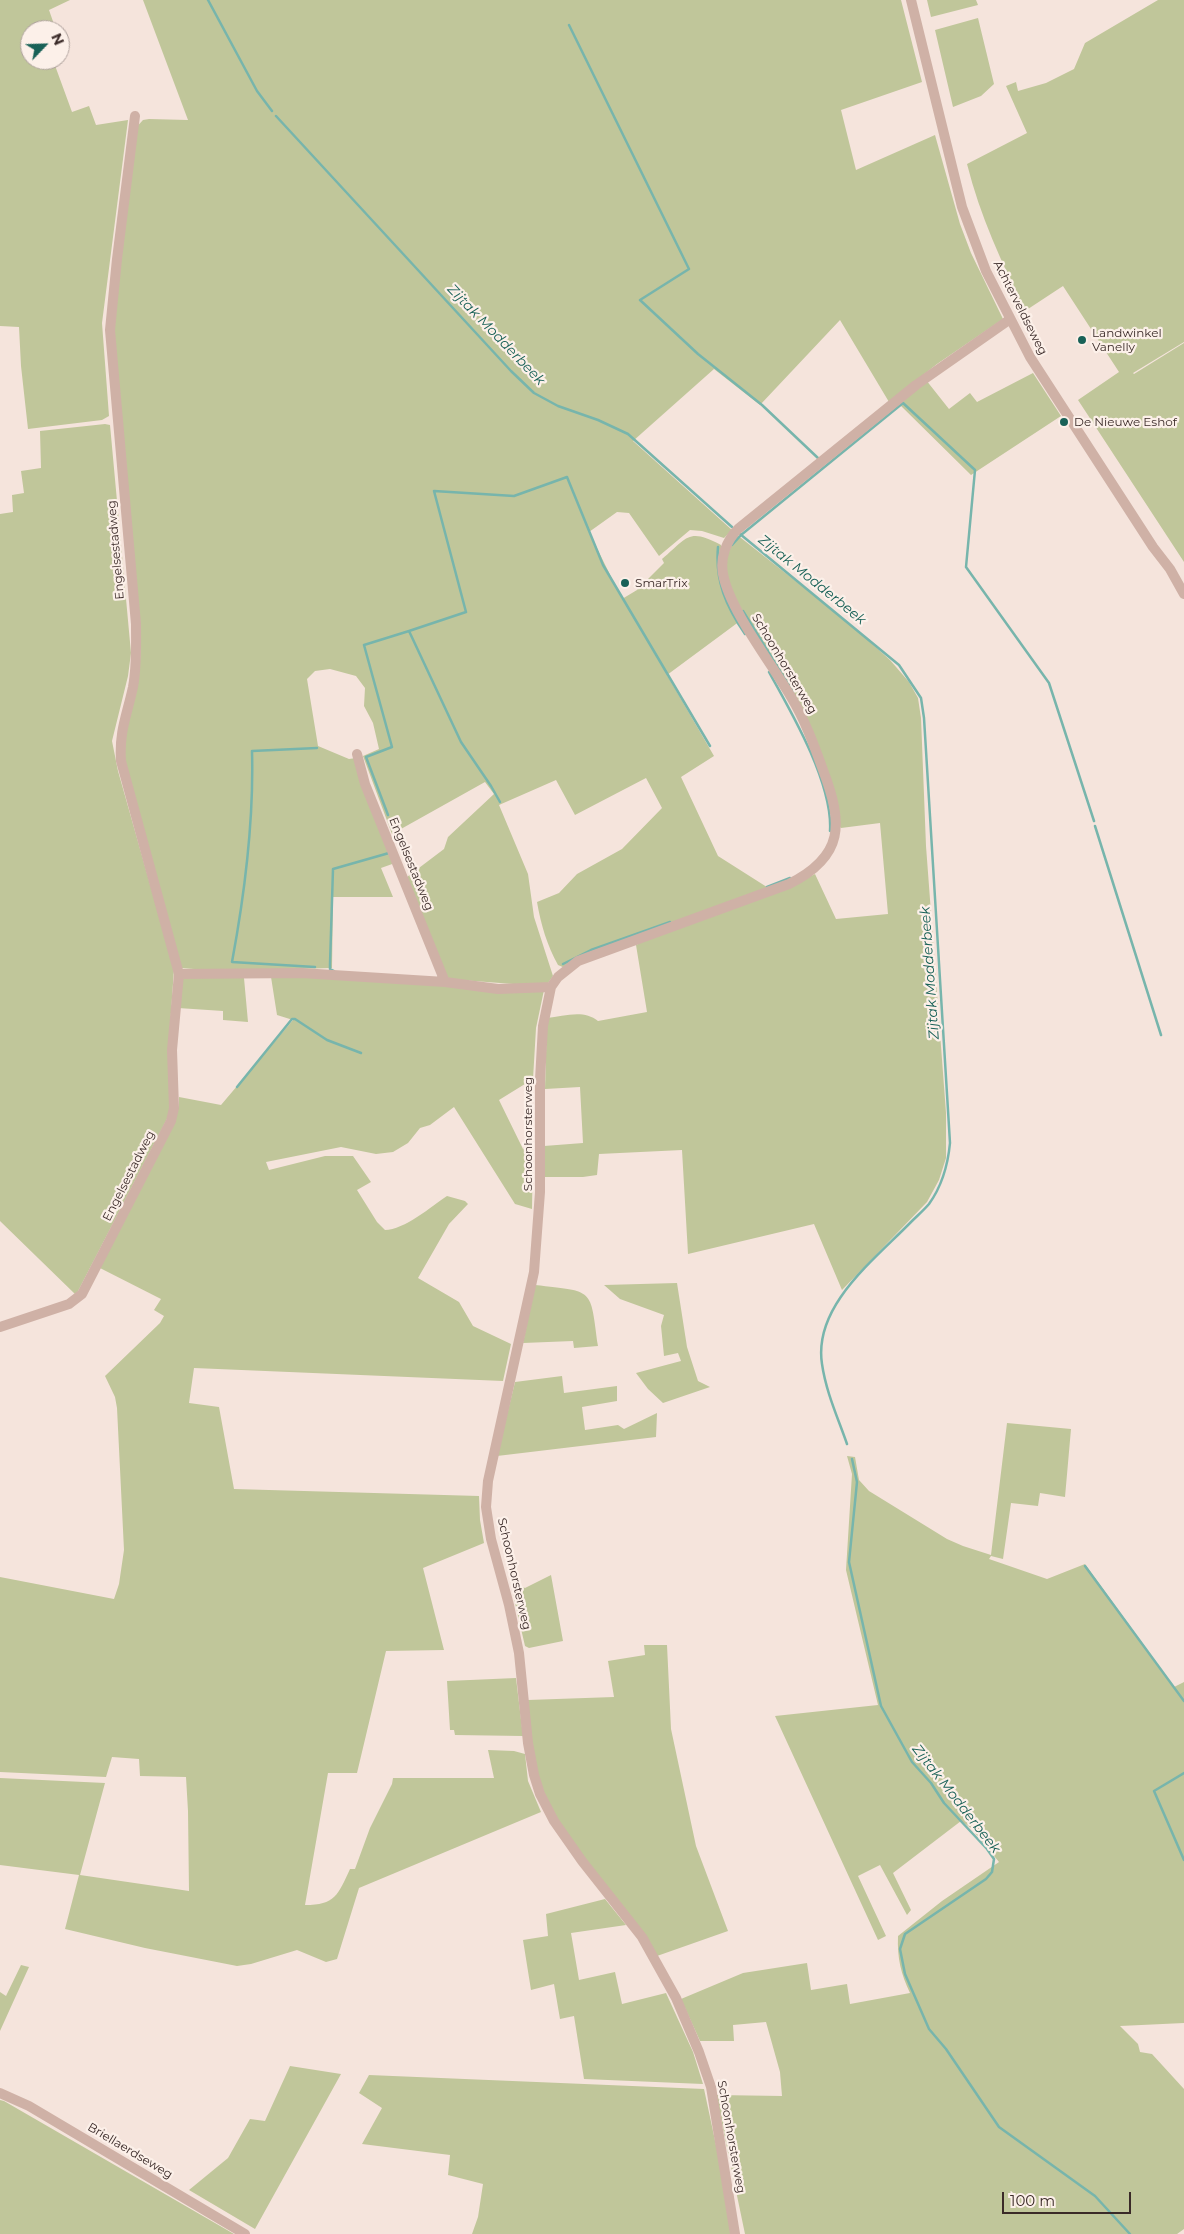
<!DOCTYPE html>
<html>
<head>
<meta charset="utf-8">
<style>
	body { margin:0 }
	#map { position:relative; width:1184px; height:2234px; overflow:hidden; background:#f5e4dc; font-family:Montserrat,sans-serif }
	canvas { display:block }
	.north { position:absolute; left:20px; top:20px; width:50px; height:50px; box-sizing:border-box; background:#fcf0e9; border:1px solid #aea19c; border-radius:50%; rotate:66deg; font-size:14px; font-weight:700; line-height:20px; text-align:center; color:#3a2a28 }
	.north::after { content:''; display:block; margin:auto; width:18px; height:22px; background:#186157; clip-path:polygon(50% 0,100% 100%,50% 72%,0 100%) }
	.scale { position:absolute; left:1002px; top:2192px; width:129px; height:22px; box-sizing:border-box; border:2px solid #3a2a28; border-top:0; padding-left:6px; font-size:15px; line-height:18px; white-space:nowrap; color:#3a2a28; -webkit-text-stroke:4px #fcf0e9; paint-order:stroke }
</style>
</head>
<body>
<div id="map">
<canvas width="1184" height="2234"></canvas>
<div class="north">N</div>
<div class="scale">100 m</div>
</div>
<script>
const ctx = document.querySelector('canvas').getContext('2d');
ctx.lineJoin = 'round';
function paint(path, color) {
  ctx.fillStyle = color;
  ctx.fill(path, 'evenodd');
}
function strokePath(path, color, width, dash) {
  ctx.strokeStyle = color;
  ctx.lineWidth = width;
  ctx.lineCap = dash ? 'butt' : 'round';
  ctx.setLineDash(dash || []);
  ctx.stroke(path);
}
function drawText(font, color, halo, rows, align = 'center') {
  ctx.font = font + ' Montserrat,sans-serif';
  ctx.lineWidth = 4.5;
  ctx.setLineDash([]);
  ctx.textBaseline = 'middle';
  ctx.strokeStyle = halo;
  ctx.fillStyle = color;
  for (const [text, x, y, turn = 0] of rows) {
    ctx.save();
    ctx.translate(x, y);
    ctx.rotate((+turn || 0) * Math.PI / 180);
    ctx.textAlign = isNaN(turn) ? turn : align;
    if (halo) ctx.strokeText(text, 0, 0);
    ctx.fillText(text, 0, 0);
    ctx.restore();
  }
}
paint(new Path2D(`
	M0,0H70L49,10L56,30H30V60H53L72,112L89,106L96,125L128,120L102,323L109,416L102,420L28,429L21,366L19,327L0,326Z
	M143,0H901L922,82L841,110L856,170L935,135L960,224L971,253L1003,319L937,364L889,402L840,320L760,405L714,369L633,441L732,530L724,538L702,531L690,530L659,556L629,513L617,512L589,532L622,599L637,590L664,563L662,559C687,538 688,527 721,545V556L740,621L667,675L714,756L681,777L718,856L770,889L565,968L558,965C547,945 541,925 537,902L559,893L577,874L622,849L662,808L646,778L575,815L556,780L499,805L528,874L534,917L553,976L548,983L526,985L448,979L407,877L444,849L448,837L494,794L485,782L392,834L363,756L379,749L373,723L364,706L365,688L356,676L330,669L315,671L307,679L318,746L349,759L356,758L395,863L381,868L393,897H333L332,968L222,971L180,968L119,741L140,660L141,641L132,575L110,337L132,132L143,120L149,119L188,120Z
	M927,0H976L978,5L931,17Z
	M1158,0H1184V342L1133,373L1134,374L1184,343V562L1078,400L1119,372L1063,286L1025,311C1002,263 980,216 967,164L1027,133L1006,86L1016,82L1018,91L1046,83L1074,69L1085,43Z
	M978,18L994,84L981,96L953,107L935,30Z
	M1033,373L1061,416L971,475L898,403L926,380L949,409L970,393L977,402Z
	M105,424L110,425L131,653L128,676L112,741L118,771L174,969L168,1056L170,1113L76,1295L0,1221V514L13,512L12,495L24,493L21,471L41,468L40,431Z
	M736,534L850,624L890,660L909,682L918,698L921,718L926,846L946,1113V1158L939,1180L927,1202L842,1290L814,1224L688,1254L682,1150L599,1154L597,1175L583,1177H542L544,1146L583,1143L580,1087L545,1089L547,1018C564,1016 584,1009 598,1021L647,1012L636,945L654,936L797,883L815,874L836,919L888,914L880,823L841,828L839,826L823,760L741,612L727,582L726,559Z
	M293,975L544,990L536,1028L533,1079L499,1100L523,1149L533,1144L532,1209L515,1204L454,1107L430,1125L420,1128L408,1143L393,1152L376,1154L341,1147L266,1162L269,1170L325,1156H353L371,1182L357,1190L377,1222L385,1230C404,1230 432,1206 447,1196L465,1201L468,1204L449,1224L418,1278L459,1302L473,1326L511,1344L503,1381L194,1368L189,1403L219,1407L234,1489L479,1496L480,1520L484,1543L423,1568L444,1650L386,1651L357,1773H328L305,1905C335,1905 338,1895 350,1869H355L370,1828L392,1784L393,1778H494L488,1750L514,1751L525,1754L528,1781L541,1812L359,1888L337,1959L326,1962L297,1950L251,1964L237,1966L145,1948L65,1929L79,1875L0,1865V1778L105,1783L80,1875L189,1891L188,1811L186,1777L140,1776L139,1759L112,1757L106,1777L0,1772V1577L114,1599L119,1584L124,1550L117,1408L115,1397L105,1376L160,1323L164,1316L154,1310L161,1299L98,1267L173,1121L179,1106V1097L221,1105L293,1020L277,1015L271,977Z
	M184,978H244L248,1022L223,1020V1011L178,1008L180,982Z
	M677,1283L687,1347L698,1381L710,1387L663,1403L648,1389L636,1373L681,1361L678,1353L664,1356L661,1326L664,1315L620,1299L604,1285Z
	M535,1285C595,1292 590,1287 598,1346L574,1348L573,1341L523,1343Z
	M562,1376L564,1393L617,1386V1401L582,1407L585,1430L618,1425L624,1429L657,1413L656,1437L497,1456L515,1382Z
	M1007,1423L1071,1429L1065,1497L1040,1493L1038,1506L1011,1503L1003,1559L991,1556L989,1559L1047,1579L1085,1564L1174,1687L1184,1682V2023L1120,2026L1138,2044L1140,2052L1152,2054L1184,2089V2229L1177,2234H745L716,2095L782,2096L780,2072L766,2022L733,2025L734,2041H700L681,1999L743,1973L807,1963L811,1990L847,1984L850,2004L910,1993C901,1974 897,1958 898,1936L942,1901L999,1862L971,1828L961,1821L893,1873L911,1910L907,1915L880,1865L858,1876L886,1936L878,1940L775,1716L878,1705L846,1570L852,1474L847,1456L855,1457L859,1480L869,1491L947,1539L963,1546L991,1555Z
	M551,1575L563,1641L529,1648L525,1646L513,1594L519,1585L525,1588Z
	M644,1645H667L671,1729L696,1846L728,1931L657,1956L587,1863L551,1811L534,1767L528,1700L614,1697L608,1661L645,1655Z
	M516,1678L523,1736L455,1735L454,1730H450L447,1681Z
	M605,1899L626,1925L571,1933L579,1980L615,1972L622,2004L666,1993L693,2052L703,2084L584,2079L574,2016L560,2019L554,1984L531,1990L523,1940L548,1936L546,1914Z
	M21,1965L29,1967L0,2031V1992L6,1996Z
	M290,2066L341,2074L255,2229L189,2190L228,2158L250,2119L265,2121Z
	M369,2075L704,2089L735,2234H472L478,2217L483,2184L448,2175L450,2155L362,2144L382,2108L359,2093Z
	M0,2100L4,2101L234,2234H0Z`), '#c0c69a');
strokePath(new Path2D(`
	M208,0L257,91L272,111
	M569,25L689,269L640,300L698,354L762,405L819,459
	M276,116L511,371L534,393L558,406L598,420L628,434L732,527
	M740,534L899,665L921,698L924,718L950,1143C948,1164 942,1186 929,1204C924,1210 917,1216 911,1222C874,1260 813,1306 822,1364C826,1392 838,1418 847,1444
	M732,545L741,535L903,403L975,470L966,567L1049,683L1094,821
	M718,547C715,581 726,606 745,634
	M743,611L793,692
	M769,672C792,713 833,784 830,831
	M500,802L491,786L461,742L409,631L466,612L434,491L514,496L567,477L603,565L710,746
	M388,815L366,757L392,747L364,645L409,631
	M1095,826L1161,1035
	M767,887L790,878
	M563,964L591,950L670,922
	M315,967L232,962C245,892 254,822 252,751L317,748
	M334,971L330,969V964L333,869L389,853
	M237,1087L292,1019H295L327,1040L361,1053
	M852,1459L857,1482L849,1562L881,1706L912,1762L931,1783L944,1803L987,1849L994,1859L992,1872L986,1879L905,1934L900,1949L905,1974L929,2029L946,2049L999,2127L1095,2196L1130,2234
	M1085,1566L1184,1701
	M1184,1773L1154,1791L1184,1860`), '#77b5ac', 2.5);
strokePath(new Path2D(`
	M911,0L962,207L986,271L1030,357L1153,547L1170,569L1184,594
	M357,754L365,784L445,982
	M179,974L301,973L445,982L498,989L551,987
	M0,1327L69,1304L82,1294L171,1121L174,1108L172,1050L179,974L121,761C119,731 127,715 133,687C137,666 136,645 136,624L110,330L117,259L135,116
	M0,2093L29,2106L245,2234
	M735,2234L711,2087L699,2052L676,1998L642,1937L582,1861L554,1821L540,1794L534,1775L528,1743L519,1653L509,1605L491,1539L486,1507L488,1481L534,1272L540,1192V1080L543,1026L551,987L558,977L578,961L789,884C845,856 843,823 823,770C814,745 805,720 791,697C772,664 730,611 723,574C720,558 726,541 738,529L916,385L1009,320`), '#cfb1a6', 10);
for (const [x, y, r, color] of [
	[1082,340,5,"#186157"],
	[1064,422,5,"#186157"],
	[625,583,5,"#186157"]
]) {
  const dot = new Path2D();
  dot.arc(x, y, r, 0, 2 * Math.PI);
  ctx.fillStyle = color;
  ctx.fill(dot);
  strokePath(dot, '#fcf0e9', 2);
}
drawText('12px', '#3a2a28', '#fcf0e9', [
	["Achterveldseweg",1020,308,63],
	["Engelsestadweg",116,550,-95],
	["Schoonhorsterweg",784,664,59],
	["Engelsestadweg",411,864,68],
	["Schoonhorsterweg",528,1134,-90],
	["Engelsestadweg",129,1176,-63],
	["Schoonhorsterweg",514,1574,77],
	["Schoonhorsterweg",731,2137,80],
	["Briellaerdseweg",130,2151,31]
]);
drawText('12px', '#3a2a28', '#fcf0e9', [
	["Landwinkel",1092,333],
	["Vanelly",1092,347],
	["De Nieuwe Eshof",1074,422],
	["SmarTrix",635,583]
], 'left');
drawText('italic 14px', '#186157', '#fcf0e9', [
	["Zijtak Modderbeek",496,335,46],
	["Zijtak Modderbeek",812,580,39],
	["Zijtak Modderbeek",930,973,-94],
	["Zijtak Modderbeek",956,1799,52]
]);
</script>
</body>
</html>
